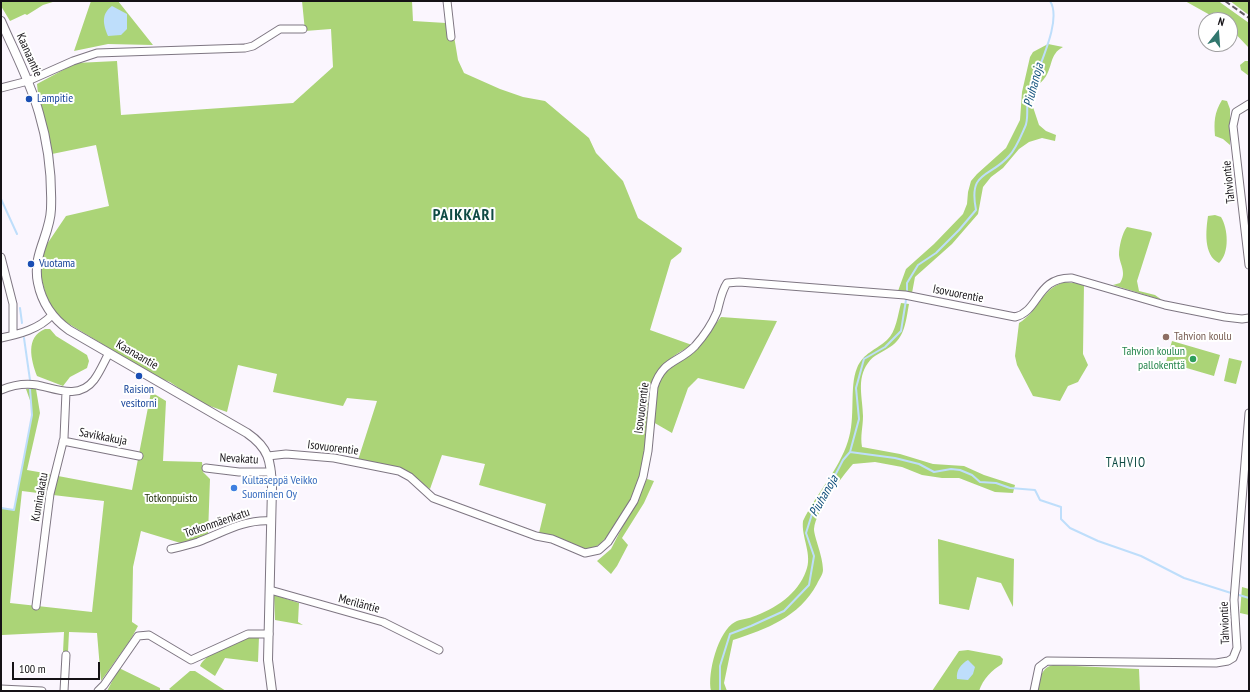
<!DOCTYPE html>
<html>
<head>
<meta charset="utf-8">
<style>
	body { margin:0 }
	#map { position:relative; width:1250px; height:692px; overflow:hidden; background:#fbf6fe; font-family:"PT Sans Narrow",sans-serif }
	canvas { display:block }
	.frame { position:absolute; inset:0; border:2px solid #151216; pointer-events:none }
	.north { position:absolute; left:1198px; top:12px; width:40px; height:40px; box-sizing:border-box; background:#fff; border:1px solid #a1a0a2; border-radius:50%; rotate:17deg; font-size:11px; font-weight:700; line-height:16px; text-align:center; color:#151216 }
	.north::after { content:''; display:block; margin:auto; width:14px; height:18px; background:#31776e; clip-path:polygon(50% 0,100% 100%,50% 72%,0 100%) }
	.scale { position:absolute; left:12px; top:662px; width:88px; height:18px; box-sizing:border-box; border:2px solid #151216; border-top:0; padding-left:5px; font-size:12px; line-height:14px; white-space:nowrap; color:#151216; -webkit-text-stroke:3px #fff; paint-order:stroke }
</style>
</head>
<body>
<div id="map">
<canvas width="1250" height="692"></canvas>
<div class="frame"></div>
<div class="north">N</div>
<div class="scale">100 m</div>
</div>
<script>
const ctx = document.querySelector('canvas').getContext('2d');
ctx.lineJoin = 'round';
function paint(path, color) {
  ctx.fillStyle = color;
  ctx.fill(path, 'evenodd');
}
function strokePath(path, color, width, dash) {
  ctx.strokeStyle = color;
  ctx.lineWidth = width;
  ctx.lineCap = dash ? 'butt' : 'round';
  ctx.setLineDash(dash || []);
  ctx.stroke(path);
}
function drawText(font, color, halo, rows, align = 'center') {
  ctx.font = font + ' "PT Sans Narrow",sans-serif';
  ctx.lineWidth = 4;
  ctx.setLineDash([]);
  ctx.textBaseline = 'middle';
  ctx.strokeStyle = halo;
  ctx.fillStyle = color;
  for (const [text, x, y, turn = 0] of rows) {
    ctx.save();
    ctx.translate(x, y);
    ctx.rotate((+turn || 0) * Math.PI / 180);
    ctx.textAlign = isNaN(turn) ? turn : align;
    if (halo) ctx.strokeText(text, 0, 0);
    ctx.fillText(text, 0, 0);
    ctx.restore();
  }
}
paint(new Path2D(`
	M1,1H56L43,5L27,15L25,14L10,21L1,6Z
	M91,1H118L153,45L108,44L74,51Z
	M302,1H412L413,21L446,23L448,37L454,36L458,60L464,73L500,89L523,97L545,101L589,138L596,153L623,181L638,218L682,248L681,252L671,260L650,330L692,345C669,358 658,365 650,392C648,416 648,441 644,465C640,485 609,548 588,550C576,551 551,538 539,533L546,504L479,485L485,464L442,455L430,489C404,469 390,465 358,460L377,401L347,398L343,406L273,392L277,374L238,365L227,412L201,403L170,382L159,378L64,321L56,313L47,299L40,273L43,250L66,216L109,206L96,145L52,154L40,114L37,84L76,63L117,61L121,115L293,103L333,67L331,29L305,31Z
	M1185,1H1219L1221,3L1249,23V48L1230,28V20H1219Z
	M1230,1H1249V15L1246,13Z
	M1048,44L1063,47C1049,54 1053,68 1044,79C1038,86 1033,87 1030,98L1039,125L1046,131L1056,135L1055,141L1042,138L1029,142L1019,149L1003,168L991,177L983,187L978,214L952,244L915,277L912,293L898,291L906,269L934,244L963,214L967,204L968,192L971,181L977,174L1006,148L1020,120L1022,92L1030,57L1033,52Z
	M1245,61H1249V76L1241,70L1240,65Z
	M1222,100L1227,101L1230,109V145L1223,139L1215,136C1214,122 1214,113 1222,100Z
	M1215,215L1221,217C1228,228 1230,253 1219,263C1203,255 1206,230 1208,216Z
	M1127,227L1151,232L1152,234L1137,281L1139,291L1155,295L1162,300L1113,285L1120,283C1127,273 1120,265 1119,255C1119,247 1122,233 1127,227Z
	M1064,282L1084,284L1083,354L1088,365L1078,382L1068,386L1060,401L1033,396L1017,365L1015,356L1019,323C1039,311 1040,290 1064,282Z
	M901,303L909,304C906,320 905,338 890,347C883,352 873,355 868,363C856,379 863,399 863,416C863,427 860,436 862,447L900,454L933,464L964,466L984,475L1015,485L1013,493L995,492L959,478H942L922,475L902,467L875,462L853,464C841,478 816,510 814,529C814,537 823,556 823,570C823,575 819,579 817,584C799,617 767,629 733,640L724,683L727,691H711C707,674 718,631 735,622C740,619 747,619 752,617C775,609 798,594 806,571C813,555 801,537 803,521C816,494 839,470 848,441C856,418 849,387 857,368C863,353 876,350 887,340C896,332 898,314 901,303Z
	M721,317L777,321L744,389L698,378L688,388L672,433L653,422L657,385L665,373L679,361L694,351Z
	M45,329H50L56,336L87,355L89,361L87,368L70,377L63,386L37,376C31,360 25,337 45,329Z
	M1172,341L1220,355L1214,376L1166,362Z
	M1229,358L1242,361L1236,384L1224,381Z
	M26,389H36L40,413L27,470L50,474L46,494L22,491L10,603L92,612L104,501L53,495L58,476L132,490L151,392L166,401L163,461L202,462L203,472L210,479L208,534L187,545L141,531L133,567L132,622L138,626L131,639L101,681L97,633L69,632L68,652H63L64,632L2,635L1,652V508L14,510L32,415V406Z
	M647,479L654,481L644,503L622,538L628,545L617,566L611,574L597,561L611,549Z
	M938,539L1014,559L1013,607L1001,583L977,577L969,610L939,604Z
	M1242,587L1249,589V615L1240,613Z
	M274,595L299,603L298,622L303,625L275,620Z
	M247,637H259L258,662L225,658L215,676L200,666C205,653 235,643 247,637Z
	M968,650L1000,656L1003,659L1002,664C992,670 983,679 979,691H932L959,651Z
	M1053,665L1139,669L1140,691H1037C1040,680 1040,668 1053,665Z
	M119,668L160,688V691H107Z
	M190,671H195L226,691H172L169,689Z`), '#abd477');
paint(new Path2D(`
	M112,6L127,14V29L121,35L108,36C103,24 101,14 112,6Z
	M968,660L975,667L973,674L968,680L957,679C956,670 961,664 968,660Z`), '#bedefb');
strokePath(new Path2D(`
	M1,199L17,234
	M907,290V283L918,265L936,253L959,230L976,210C968,170 990,178 1009,156C1016,149 1021,136 1025,127C1029,119 1026,108 1028,100C1033,76 1064,22 1050,1
	M20,308L22,323
	M24,338L30,380
	M850,452L895,458L919,464L934,472L951,469L960,470L972,475L980,482L996,483L1010,488L1035,490L1040,500L1061,507V519L1070,528L1098,541L1141,556L1184,578L1231,593
	M1,508L14,510L32,415L30,389
	M1239,595L1249,598
	M720,691V666L730,634L751,626L784,611L809,585L814,556L806,533L812,514L828,489L843,460L850,452L859,419L856,388L864,359L885,347L901,331L906,300`), '#bedefb', 2);
const minor = new Path2D(`
	M447,1L451,37
	M1,88L28,81L73,61L97,53L245,48L253,46L280,29H303
	M1249,104L1236,112L1233,126L1249,265
	M1,257L13,304V335
	M1,338C20,334 39,329 52,315
	M1,390C13,385 24,383 37,385C56,389 79,400 94,380C100,372 104,362 109,353
	M63,441L139,456
	M268,456L286,454L334,458L399,471L410,477L433,498L536,536L552,539L585,553L599,550L608,542L634,501L643,477L648,451L654,387C663,359 679,363 695,346C703,337 712,324 717,312C720,302 721,292 727,283L739,282L905,295L1015,317C1040,311 1036,277 1072,278L1165,305L1225,317L1242,319L1249,318
	M206,468L239,472H271
	M171,549C180,547 189,545 198,542C222,533 244,519 271,521
	M270,590L383,622L439,650
	M36,606L50,494L64,438L66,392
	M1,689L42,691
	M64,691L66,655
	M98,691L104,685L138,636L149,635L191,660L248,634H269
	M1034,691L1039,667L1047,661L1216,663L1228,661L1233,658L1237,648L1234,600L1249,413`);
const tertiary = new Path2D(`
	M1,21C14,51 30,81 39,113C48,143 52,179 51,209C50,236 32,254 38,283C42,303 52,318 69,330L247,433C269,448 271,461 272,487L268,660L272,691`);
strokePath(minor, '#7e7682', 9);
strokePath(tertiary, '#7e7682', 10);
strokePath(minor, '#fff', 7);
strokePath(tertiary, '#fff', 8);
strokePath(new Path2D(`
	M1225,1L1249,18`), '#625e63', 2, [6, 3]);
for (const [x, y, r, color] of [
	[29,99,4,"#1a4fb4"],
	[31,264,4,"#1a4fb4"],
	[1166,337,4,"#8d6e63"],
	[1193,359,4,"#2e9e5b"],
	[139,376,4,"#1a4fb4"],
	[234,488,4,"#3f7fe0"]
]) {
  const dot = new Path2D();
  dot.arc(x, y, r, 0, 2 * Math.PI);
  ctx.fillStyle = color;
  ctx.fill(dot);
  strokePath(dot, '#fff', 1.5);
}
drawText('12px', '#151216', '#fff', [
	["Kaanaantie",29,55,66],
	["Tahviontie",1229,182,-96],
	["Isovuorentie",958,294,11],
	["Kaanaantie",137,355,30],
	["Isovuorentie",642,408,-83],
	["Savikkakuja",103,437,11],
	["Isovuorentie",333,448,7],
	["Nevakatu",239,459,3],
	["Kuminakatu",40,497,-80],
	["Totkonmäenkatu",217,523,-19],
	["Meriläntie",359,604,15],
	["Tahviontie",1225,623,-92]
]);
drawText('12px', '#164399', '#fff', [
	["Lampitie",37,99],
	["Vuotama",39,264],
	["Raision",139,390,"center"],
	["vesitorni",139,404,"center"]
], 'left');
drawText('12px', '#785e54', '#fff', [
	["Tahvion koulu",1174,337]
], 'left');
drawText('12px', '#27864d', '#fff', [
	["Tahvion koulun",1185,352],
	["pallokenttä",1185,366]
], 'right');
drawText('12px', '#366cbe', '#fff', [
	["Kultaseppä Veikko",242,481],
	["Suominen Oy",242,495]
], 'left');
drawText('12px', '#24340e', '#fff', [
	["Totkonpuisto",171,499]
]);
drawText('italic 13px', '#0c4d79', '#fff', [
	["Piuhanoja",1034,85,-75],
	["Piuhanoja",824,496,-60]
]);
ctx.letterSpacing = '1px';
drawText('13px', '#0f4b44', '#fff', [
	["TAHVIO",1126,463]
]);
ctx.letterSpacing = '0px';
ctx.letterSpacing = '1px';
drawText('bold 16px', '#0f4b44', '#fff', [
	["PAIKKARI",464,215]
]);
ctx.letterSpacing = '0px';
</script>
</body>
</html>
